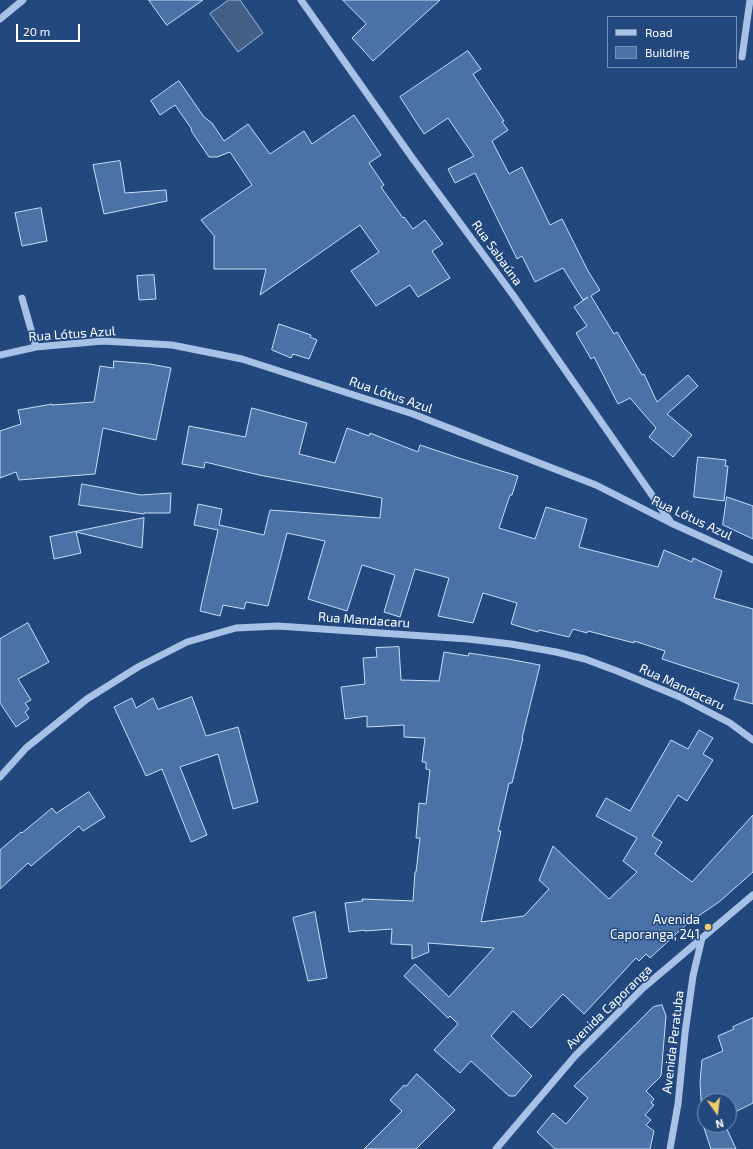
<!DOCTYPE html>
<html>
<head>
<meta charset="utf-8">
<style>
	body { margin:0 }
	#map { position:relative; width:753px; height:1149px; overflow:hidden; background:#22487e; font-family:"Exo 2",sans-serif }
	canvas { display:block }
	.legend { position:absolute; left:607px; top:16px; width:130px; height:52px; box-sizing:border-box; background:#22487e; border:1px solid #7a91b2; margin:0; padding:5px 7px; list-style:none; font-size:12px; color:#fff }
	.legend li { display:flex; align-items:center; gap:8px; height:20px }
	.legend b { width:20px; border:1px solid #7a91b2 }
	.north { position:absolute; left:697px; top:1093px; width:40px; height:40px; box-sizing:border-box; background:#22487e; border:1px solid #7a91b2; border-radius:50%; rotate:166deg; font-size:11px; font-weight:700; line-height:16px; text-align:center; color:#fff }
	.north::after { content:''; display:block; margin:auto; width:14px; height:18px; background:#f2cd6a; clip-path:polygon(50% 0,100% 100%,50% 72%,0 100%) }
	.scale { position:absolute; left:16px; top:24px; width:64px; height:18px; box-sizing:border-box; border:2px solid #fff; border-top:0; padding-left:5px; font-size:12px; line-height:14px; white-space:nowrap; color:#fff; -webkit-text-stroke:3px #22487e; paint-order:stroke }
</style>
</head>
<body>
<div id="map">
<canvas width="753" height="1149"></canvas>
<ul class="legend">
<li><b style="height:5px;background:#a7c2e6"></b>Road</li>
<li><b style="height:11px;background:#4b72a7"></b>Building</li>
</ul>
<div class="north">N</div>
<div class="scale">20 m</div>
</div>
<script>
const ctx = document.querySelector('canvas').getContext('2d');
ctx.lineJoin = 'round';
function paint(path, color) {
  ctx.fillStyle = color;
  ctx.fill(path, 'evenodd');
}
function strokePath(path, color, width, dash) {
  ctx.strokeStyle = color;
  ctx.lineWidth = width;
  ctx.lineCap = dash ? 'butt' : 'round';
  ctx.setLineDash(dash || []);
  ctx.stroke(path);
}
function drawText(font, color, halo, rows, align = 'center') {
  ctx.font = font + ' "Exo 2",sans-serif';
  ctx.lineWidth = 3;
  ctx.setLineDash([]);
  ctx.textBaseline = 'middle';
  ctx.strokeStyle = halo;
  ctx.fillStyle = color;
  for (const [text, x, y, turn = 0] of rows) {
    ctx.save();
    ctx.translate(x, y);
    ctx.rotate((+turn || 0) * Math.PI / 180);
    ctx.textAlign = isNaN(turn) ? turn : align;
    if (halo) ctx.strokeText(text, 0, 0);
    ctx.fillText(text, 0, 0);
    ctx.restore();
  }
}
const water = new Path2D(`
	M229,0H240L263,33L238,52L210,14Z`);
paint(water, '#435f86');
strokePath(water, '#9bbde7', 1);
const building = new Path2D(`
	M149,0H203L167,25Z
	M343,0H440L373,61L352,38L366,24Z
	M468,51L481,69L473,74L504,121L502,122L508,130L492,141L509,174L522,167L550,225L562,219L588,271L600,290L591,296L614,334L617,332L642,375L644,374L657,402L688,375L698,386L667,414L692,435L673,457L649,437L656,428L630,398L618,404L594,357L591,359L576,333L587,326L574,307L588,297L583,300L563,268L535,282L522,256L517,259L475,173L455,183L448,169L474,156L448,118L424,134L400,97Z
	M179,81L204,117L212,123L224,141L248,124L270,154L304,131L312,144L354,115L381,155L369,163L384,185L381,187L403,218L404,217L413,229L425,220L443,244L432,251L450,278L418,297L410,285L376,306L351,271L379,252L360,225L260,295L266,269H214V237H215L201,220L252,185L230,152L217,157H209L192,132L191,128L175,105L160,115L151,101Z
	M120,161L125,193L166,190L167,201L104,214L93,165Z
	M41,208L47,241L22,246L15,213Z
	M154,275L156,299L139,300L137,276Z
	M279,324L311,335L310,337L317,340L309,359L293,354L291,358L272,350Z
	M114,361L150,364L171,368L156,440L103,428L95,474L19,480L16,472L0,478V431L21,424L18,410L52,404V405L94,402L100,366L113,368Z
	M252,408L307,423L299,454L335,463L347,428L369,436L370,433L418,452L420,445L465,460L518,476L512,495H510L499,528L535,539L546,507L587,519L579,547L658,567L664,550L692,562L693,558L722,571L714,598L753,609V704L734,699L739,684L662,659L665,651L634,641V643L588,631L587,633L573,629L569,637L539,630L538,632L511,624L517,603L483,593L473,623L438,616L449,578L415,569L400,617L384,612L395,575L362,565L347,611L308,599L325,541L287,533L268,606L246,602L244,609L223,605L220,616L200,611L218,530L194,525L198,504L222,509L219,525L264,535L270,510L380,518L382,498L259,475L205,462L204,468L182,464L189,426L245,437Z
	M698,457L726,460L725,466H728L724,501L694,497Z
	M82,484L141,495L171,493L170,513H144V514L79,505Z
	M727,497L753,506V539L723,525Z
	M144,518L142,548L76,532L81,553L54,559L50,537Z
	M28,623L49,662L18,679L31,700L25,703L29,709L25,712L29,718L16,727L0,703V639Z
	M399,647L401,680L439,681L444,652L468,656L469,653L508,659L540,665L522,738H523L512,783H509L498,831H501L481,922L524,916L549,889L539,880L553,846L609,899L637,872L623,861L637,838L596,816L606,798L630,811L671,740L688,749L699,730L713,738L703,754L713,760L687,801L678,795L652,836L662,842L655,854L692,882L753,815V872L719,902L688,923L650,958L646,954L639,961L636,958L584,1014L563,994L531,1028L513,1011L491,1036L532,1076L515,1096H509L471,1061L460,1073L434,1050L458,1024L450,1016L448,1018L404,976L415,964L449,997L494,948L428,943L429,952L412,959V945L391,944L392,929L365,931V930L349,932L345,903L363,901L362,899L413,901L415,872H416L420,838H416L419,803L426,804L430,770L426,769V762H422L425,738L404,737V725L367,727V716L345,719L341,687L365,684L363,658L377,657L376,648Z
	M192,697L206,736L238,727L258,802L233,809L218,754L180,767L207,835L191,842L162,769L146,776L114,707L132,698L136,708L153,698L158,709Z
	M89,792L105,817L83,831L79,826L31,866L28,863L0,889V850L21,832L22,833L52,808L56,813Z
	M315,912L327,978L308,981L293,918Z
	M662,1005L666,1016L661,1076L646,1091L654,1099L651,1103L654,1105L645,1115L651,1120L646,1125L654,1131L650,1149H555L537,1132L553,1113L566,1124L588,1098L574,1086L653,1007Z
	M753,1018V1103L729,1115V1101H705V1125H725L736,1149H711L700,1116L702,1115L700,1082L702,1060L723,1051L718,1036L734,1029L733,1027Z
	M417,1074L455,1110L416,1149H364L402,1111L390,1100L404,1085L406,1086Z`);
paint(building, '#4b72a7');
strokePath(building, '#caddf5', 1);
strokePath(new Path2D(`
	M301,0L413,159L513,295L670,521
	M0,19L23,0
	M742,57L750,0
	M22,298L36,347
	M0,355L36,347L103,341L172,345L242,359L413,414L596,485L671,523L753,560
	M0,777L26,748L87,699L138,667L187,642L236,628L278,626L468,639L511,644L556,652L585,659L617,671L680,697L730,723L753,740
	M496,1149L575,1056L643,988L753,895
	M670,1149L678,1104L685,1033L693,976L702,938`), '#a7c2e6', 7);
for (const [x, y, r, color] of [
	[708,927,4,"#f2cd6a"]
]) {
  const dot = new Path2D();
  dot.arc(x, y, r, 0, 2 * Math.PI);
  ctx.fillStyle = color;
  ctx.fill(dot);
  strokePath(dot, '#22487e', 1.5);
}
drawText('13px', '#fff', '#22487e', [
	["Rua Sabaúna",497,253,54],
	["Rua Lótus Azul",72,334,-4],
	["Rua Lótus Azul",391,395,19],
	["Rua Lótus Azul",692,518,25],
	["Rua Mandacaru",364,620,4],
	["Rua Mandacaru",682,687,25],
	["Avenida Caporanga",609,1007,-44],
	["Avenida Peratuba",673,1042,-83]
]);
drawText('13px', '#fff', '#22487e', [
	["Avenida",700,920],
	["Caporanga, 241",700,935]
], 'right');
</script>
</body>
</html>
